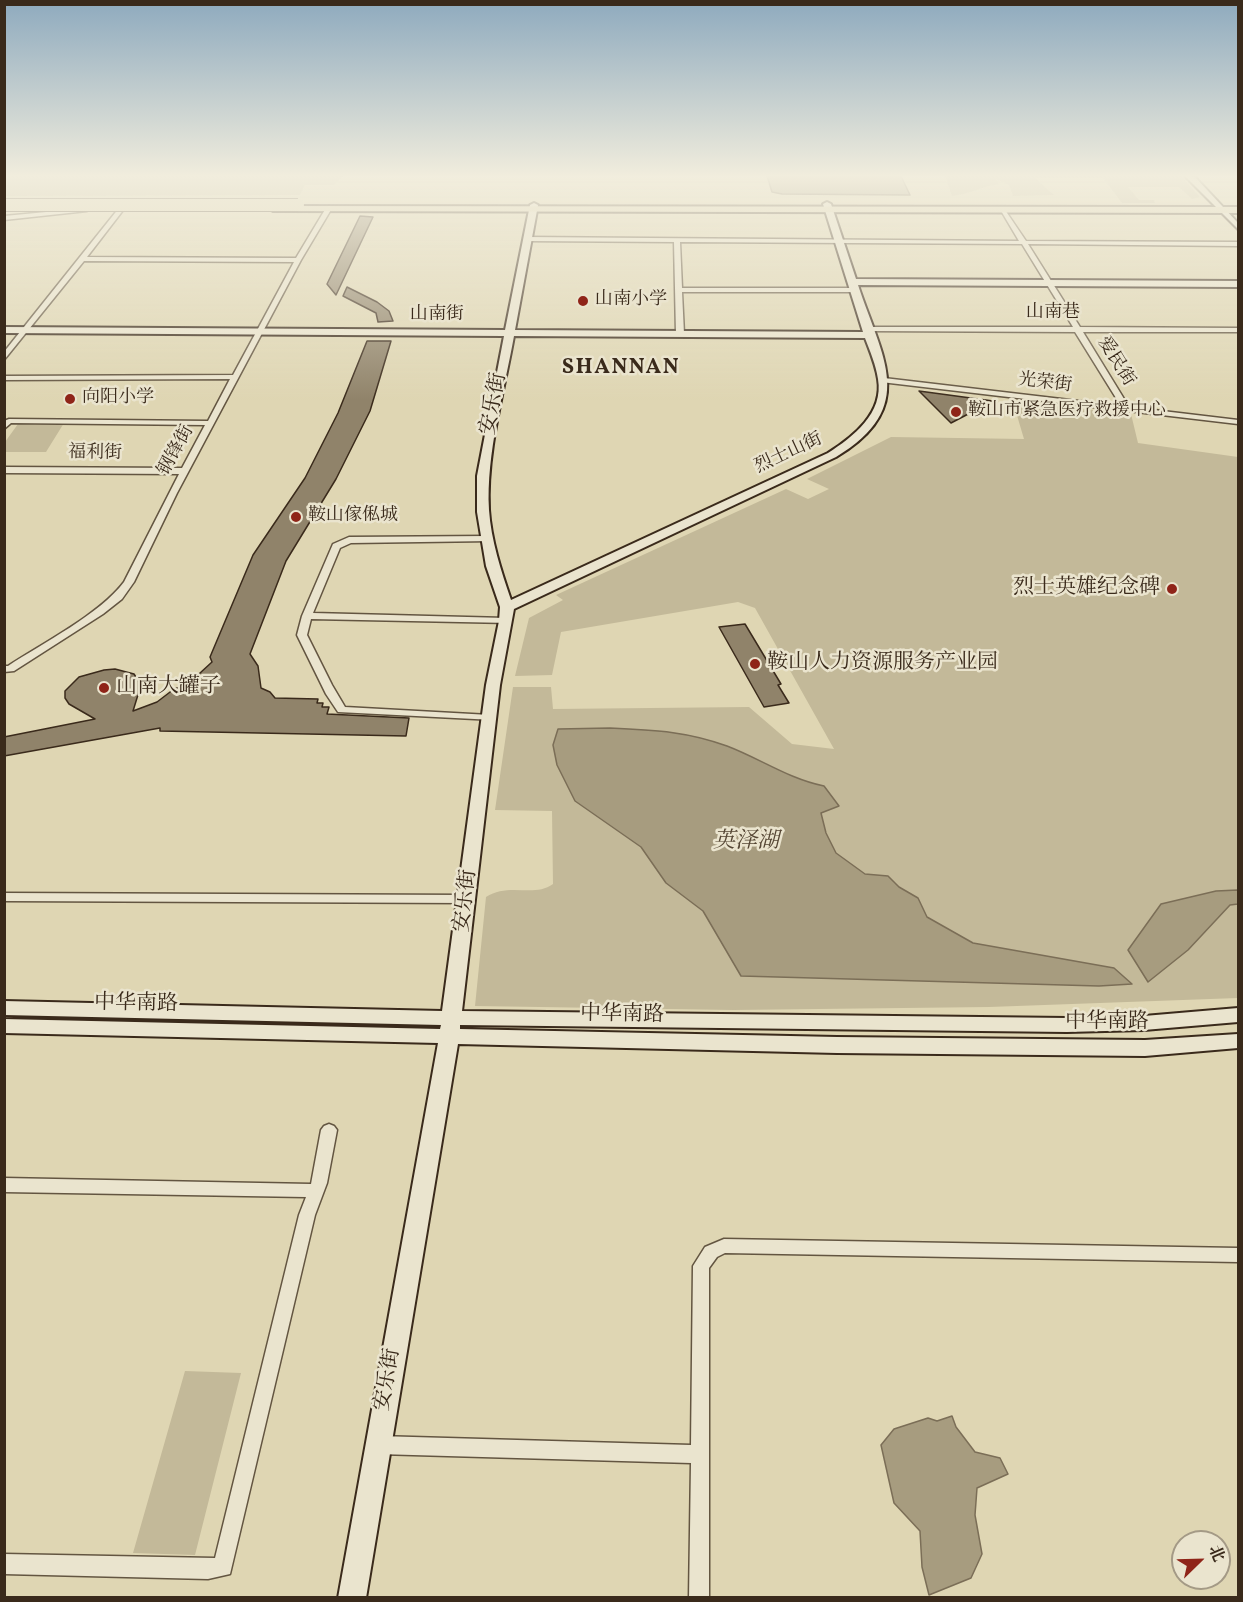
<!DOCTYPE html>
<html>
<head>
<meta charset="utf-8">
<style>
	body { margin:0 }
	#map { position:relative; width:1243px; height:1602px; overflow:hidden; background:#dfd6b3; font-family:Vollkorn,"Noto Serif SC",serif }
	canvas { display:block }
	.frame { position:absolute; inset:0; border:6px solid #3a2a1b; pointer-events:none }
	.north { position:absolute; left:1171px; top:1530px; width:60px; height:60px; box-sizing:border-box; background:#eae4ce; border:2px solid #a49a86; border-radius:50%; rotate:67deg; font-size:16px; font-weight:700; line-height:24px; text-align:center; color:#3a2a1b }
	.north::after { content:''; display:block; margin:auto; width:21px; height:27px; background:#8f2418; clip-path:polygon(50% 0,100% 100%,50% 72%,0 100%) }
</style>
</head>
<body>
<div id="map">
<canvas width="1243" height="1602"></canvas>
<div class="frame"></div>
<div class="north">北</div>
</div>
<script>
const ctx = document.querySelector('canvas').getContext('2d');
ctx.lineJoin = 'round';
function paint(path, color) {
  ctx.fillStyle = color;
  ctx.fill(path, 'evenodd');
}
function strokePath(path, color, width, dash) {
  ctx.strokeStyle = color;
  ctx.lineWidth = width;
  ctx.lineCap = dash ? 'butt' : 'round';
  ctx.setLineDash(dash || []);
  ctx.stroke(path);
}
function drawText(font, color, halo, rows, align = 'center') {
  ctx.font = font + ' Vollkorn,"Noto Serif SC",serif';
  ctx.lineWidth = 5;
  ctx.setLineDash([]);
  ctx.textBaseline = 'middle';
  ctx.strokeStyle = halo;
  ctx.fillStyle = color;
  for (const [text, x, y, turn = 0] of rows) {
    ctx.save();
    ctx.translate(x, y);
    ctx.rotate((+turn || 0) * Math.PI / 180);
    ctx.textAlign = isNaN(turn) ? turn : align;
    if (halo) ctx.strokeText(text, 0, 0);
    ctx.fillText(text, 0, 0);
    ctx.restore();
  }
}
paint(new Path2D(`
	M5,176H343L334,185H305L300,195L5,196Z
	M945,176H1181L1200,197L1192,199L1179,187H1128L1139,200H1154L1155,203H1122L1103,178H1035L1054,195L1013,196L1009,185L996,179L999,184C981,187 970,194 952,196Z
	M1013,402L1131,414L1138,443L1238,457V998L989,1007L733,1010L475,1006L486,897C509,882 534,898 553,884L552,811L495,810L513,687H551L553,709L749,707L792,744L834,749L755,608L738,602L561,632L552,675L515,676L529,618L563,600L556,595L786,489L808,499L829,489L807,479L891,437L1024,439Z
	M64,423L46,452H5V442L18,424Z
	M185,1371L241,1373L195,1555L133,1553Z`), '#c3b999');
const water = new Path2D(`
	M610,728C653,730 686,731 727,746C761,759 789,779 824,786L839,806L821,813L826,833L836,853L865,874L888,876L899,887L918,898L927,917L973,943L1114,968L1132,984L1099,986L741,976L703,911L666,883L641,847L575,801L557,765L553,745L558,729Z
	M1238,890V904L1230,905L1188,950L1148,982L1128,950L1161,904L1216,891Z
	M952,1416L956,1427L975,1452L1000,1458L1008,1474L977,1488L975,1515L982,1554L971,1578L929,1595L922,1567L920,1531L894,1503L881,1445L894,1429L928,1418L937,1421Z`);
paint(water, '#a79c7f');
strokePath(water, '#7b6e57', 1.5);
const building = new Path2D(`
	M767,176H901L910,195L782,194L772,192Z
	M360,216L373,217L336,295L327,284Z
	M347,287L377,302L389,311L393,321L378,322L376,313L343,296Z
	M367,341H391L370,411L336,479L286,561L250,654L258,666L261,688L270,692L275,698L318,699L317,703H323L322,707H329L327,714L409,718L406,736L160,731V728L4,756V737L95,719L69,704L65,698V691L79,677L104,670L115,669L134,674L141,685L133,711L157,702L174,689L187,685L212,662L210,657L253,555L305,478L338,413Z
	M919,391L993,401L951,423Z
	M745,624L781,684L778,685L789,703L764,707L719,627Z`);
paint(building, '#90836a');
strokePath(building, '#3a2a1b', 1.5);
const street = new Path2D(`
	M329,206L332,208L301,260L177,493L134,582L122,599L103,614L14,671L4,672V666H8C43,643 100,614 124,582L179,474L4,473V467L182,468L205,425L11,423L4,429V421L9,419L208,421L230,379L4,380V376L233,375L294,262L84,261L4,360V352L119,208L124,209L87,257L296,258L326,208Z
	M1003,207L1026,241L1238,242V246L1028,244L1080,327L1238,328V332H1083L1129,407L1238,420V424L881,382V378H884L1121,406L1075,332L868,331L864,329L868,327H1073L1022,244L680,242L682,288H855L858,290L855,292H682L684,334L680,336L676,334L674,242L527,241L524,239L527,237L1019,241L1000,209Z
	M89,208L87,211L4,220V216Z
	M488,536L493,539L491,541L351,543L340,548L313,613L506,618L511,621L510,623L311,619L307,635L332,685L345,707L490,715L496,718L494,720L338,712L326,694L297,635L302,616L333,544L349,537Z
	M4,893L467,895L472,896L473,899L472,902L467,903L4,901Z
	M329,1124L334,1126L337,1130L327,1183L315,1215L230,1574L208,1579L4,1574V1554L215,1558L299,1215L306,1197L4,1192V1178L311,1184L321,1130L324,1126Z
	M724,1239L1238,1248V1262L725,1253L717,1257L709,1268V1598H689L691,1463L378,1454L371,1451L369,1445L371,1439L378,1436L691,1445L693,1266L705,1247Z`);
const secondary = new Path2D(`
	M1185,176H1194L1238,223V229Z
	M827,202L831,204L856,279L1238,281V287L858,285C882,358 919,407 836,457L514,609L500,685L462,1011L1067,1018L1144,1016L1238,1008V1022L1144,1030L1067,1032L460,1025V1029L837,1037L1145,1040L1238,1034V1048L1145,1056L837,1053L458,1044L366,1598H338L438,1043L4,1033V1019L440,1029L441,1025L4,1015V1001L442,1011L486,685L499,621L500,607L486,566L477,512V476L504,336L4,333V327L505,330L530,205L534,203L538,205L515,330L863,332L823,204ZM514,336L865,338C870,351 876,365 878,379C884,413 853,437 828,453L511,600C501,571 491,540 489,510C486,453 504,392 514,336Z`);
const highway = new Path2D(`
	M269,206L1238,207V213L273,211L267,208Z`);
strokePath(street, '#635541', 3);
strokePath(secondary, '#3a2a1b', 4);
strokePath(highway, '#3a2a1b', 4);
paint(street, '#eae4ce');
paint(secondary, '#eae4ce');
paint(highway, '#dfd6b3');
const highwayBridge = new Path2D(`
	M4,205H298`);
strokePath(highwayBridge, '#3a2a1b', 14, []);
strokePath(highwayBridge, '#dfd6b3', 12);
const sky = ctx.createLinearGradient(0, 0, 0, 400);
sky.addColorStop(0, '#8eaabe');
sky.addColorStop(0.44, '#f1eddd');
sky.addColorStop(1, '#f1eddd00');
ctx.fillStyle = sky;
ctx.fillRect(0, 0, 1243, 400);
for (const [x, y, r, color] of [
	[583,301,6,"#8f2418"],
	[70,399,6,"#8f2418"],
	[956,412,6,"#8f2418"],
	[296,517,6,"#8f2418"],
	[1172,589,6,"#8f2418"],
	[755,664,6,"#8f2418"],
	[104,688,6,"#8f2418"]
]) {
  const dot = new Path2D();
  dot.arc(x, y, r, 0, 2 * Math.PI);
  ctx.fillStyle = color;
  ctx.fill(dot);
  strokePath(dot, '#eae4ce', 2);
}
drawText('18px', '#3a2a1b', '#eae4ce', [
	["山南小学",595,301],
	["向阳小学",82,399],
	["鞍山市紧急医疗救援中心",968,412],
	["鞍山傢俬城",308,517]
], 'left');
drawText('18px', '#3a2a1b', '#eae4ce', [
	["山南巷",1053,314],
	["山南街",437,316],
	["爱民街",1115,362,58],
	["光荣街",1045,384,7],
	["钢锋街",177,451,-61],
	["福利街",95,454,1],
	["烈士山街",789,454,-25]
]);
drawText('21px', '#3a2a1b', '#eae4ce', [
	["安乐街",495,404,-79],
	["安乐街",467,901,-83],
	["中华南路",136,1005,1],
	["中华南路",622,1016,1],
	["中华南路",1107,1023],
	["安乐街",389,1380,-80]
]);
drawText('21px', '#3a2a1b', '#eae4ce', [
	["烈士英雄纪念碑",1160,589,"right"],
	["鞍山人力资源服务产业园",767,664],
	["山南大罐子",116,688]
], 'left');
ctx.letterSpacing = '1.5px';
drawText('bold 22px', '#3a2a1b', '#eae4ce', [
	["SHANNAN",621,369]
]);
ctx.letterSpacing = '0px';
drawText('italic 22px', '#554634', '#eae4ce', [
	["英泽湖",746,843]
]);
</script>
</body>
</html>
